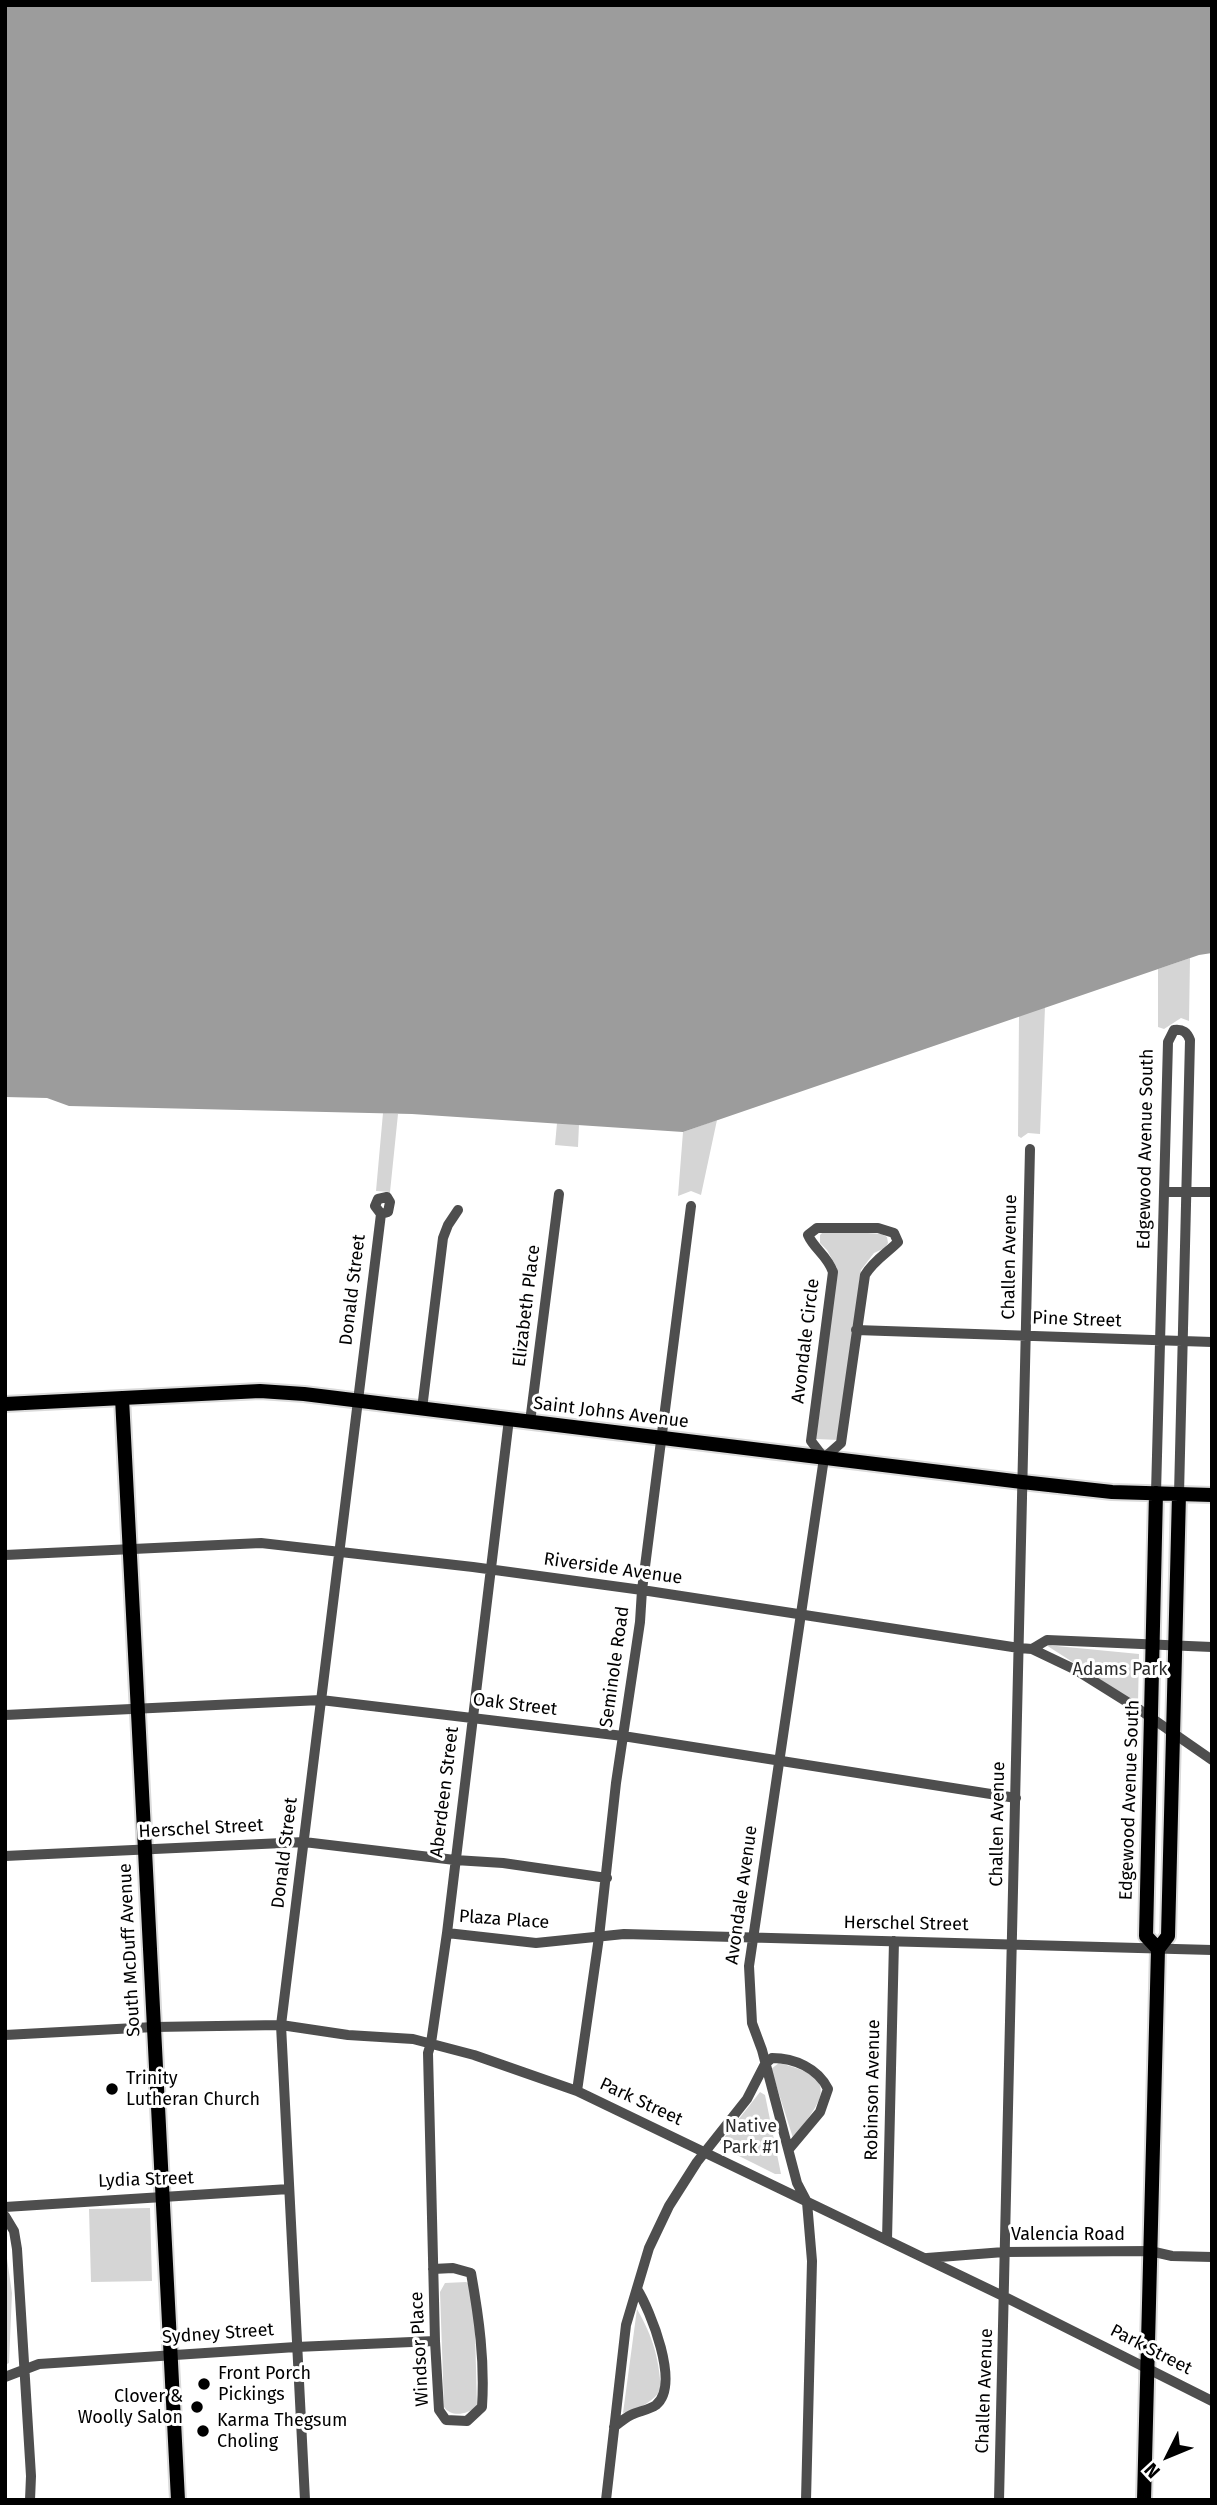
<!DOCTYPE html>
<html>
<head>
<meta charset="utf-8">
<style>
	body { margin:0 }
	#map { position:relative; width:1217px; height:2505px; overflow:hidden; background:#fff; font-family:"Fira Sans",sans-serif }
	canvas { display:block }
	.frame { position:absolute; inset:0; border:7px solid #000; pointer-events:none }
	.north { position:absolute; left:1133px; top:2421px; width:70px; height:70px; -webkit-text-stroke:5px #fff; paint-order:stroke; rotate:227deg; font-size:19px; font-weight:700; line-height:28px; text-align:center; color:#000 }
	.north::after { content:''; display:block; margin:auto; width:24px; height:32px; background:#000; clip-path:polygon(50% 0,100% 100%,50% 72%,0 100%) }
</style>
</head>
<body>
<div id="map">
<canvas width="1217" height="2505"></canvas>
<div class="frame"></div>
<div class="north">N</div>
</div>
<script>
const ctx = document.querySelector('canvas').getContext('2d');
ctx.lineJoin = 'round';
function paint(path, color) {
  ctx.fillStyle = color;
  ctx.fill(path, 'evenodd');
}
function strokePath(path, color, width, dash) {
  ctx.strokeStyle = color;
  ctx.lineWidth = width;
  ctx.lineCap = dash ? 'butt' : 'round';
  ctx.setLineDash(dash || []);
  ctx.stroke(path);
}
function drawText(font, color, halo, rows, align = 'center') {
  ctx.font = font + ' "Fira Sans",sans-serif';
  ctx.lineWidth = 6;
  ctx.setLineDash([]);
  ctx.textBaseline = 'middle';
  ctx.strokeStyle = halo;
  ctx.fillStyle = color;
  for (const [text, x, y, turn = 0] of rows) {
    ctx.save();
    ctx.translate(x, y);
    ctx.rotate((+turn || 0) * Math.PI / 180);
    ctx.textAlign = isNaN(turn) ? turn : align;
    if (halo) ctx.strokeText(text, 0, 0);
    ctx.fillText(text, 0, 0);
    ctx.restore();
  }
}
paint(new Path2D(`
	M1190,958L1189,1021L1181,1018L1164,1029L1158,1027V969Z
	M1045,1007L1040,1134L1028,1133L1021,1138L1018,1136L1019,1016Z
	M383,1113L398,1114L390,1192L376,1191Z
	M717,1120L701,1195L691,1191L678,1196L683,1132Z
	M557,1123L579,1124L578,1147L555,1145Z
	M825,1230L882,1234L887,1237L888,1243L885,1248L874,1253L861,1270L839,1440L816,1439L837,1268L827,1250L820,1243V1235Z
	M1046,1645L1139,1654L1138,1704Z
	M779,2063C842,2078 823,2100 793,2138L771,2069Z
	M760,2092L765,2095L781,2174H775L727,2150L720,2143Z
	M150,2208L152,2281L91,2282L89,2209Z
	M5,2245L12,2293L9,2363L5,2365Z
	M466,2282L470,2284L474,2292L477,2407C467,2414 452,2418 444,2407L440,2292L445,2283Z
	M637,2309C653,2337 659,2358 661,2390C650,2404 640,2408 623,2413Z`), '#d5d5d5');
paint(new Path2D(`
	M5,5H1212V953L1199,955L683,1132L412,1114L69,1106L47,1098L5,1097Z`), '#9c9c9c');
const major = new Path2D(`
	M122,1398L178,2500
	M5,1404L260,1391L304,1394L1022,1482L1112,1492L1212,1495
	M1156,1493L1146,1936L1158,1949
	M1144,2500L1158,1949L1168,1936L1179,1494`);
strokePath(major, '#dbdbdb', 18);
strokePath(new Path2D(`
	M1164,1192H1212
	M817,1228H878L894,1233L898,1242C886,1254 874,1260 865,1275L841,1443L824,1458L811,1441L833,1272C827,1255 814,1249 808,1235Z
	M856,1330L1212,1342
	M422,1409L443,1238L448,1225L458,1210
	M530,1422L559,1194
	M1156,1493L1168,1042L1174,1030C1183,1029 1187,1032 1190,1040L1179,1494
	M5,1555L261,1543L473,1567L642,1590L1019,1648L1032,1649L1047,1640L1212,1647
	M1032,1649L1076,1670L1140,1710L1212,1760
	M5,1715L321,1700L623,1736L1016,1798
	M5,1856L304,1842L455,1860L503,1863L607,1878
	M447,1933L536,1943L624,1934L1212,1950
	M5,2035L154,2027L281,2025L348,2035L413,2039L474,2055L577,2091L1005,2297L1212,2401
	M577,2091L599,1937L616,1783L640,1622L642,1590L691,1206
	M5,2207L289,2189
	M5,2216L14,2231L17,2249L31,2476L30,2500
	M887,2240L894,1941
	M927,2258L1004,2252L1150,2251L1172,2256L1212,2257
	M433,2269L453,2268L471,2273C479,2318 485,2361 482,2407L467,2421L446,2420L439,2410L435,2341L428,2053L431,2043L447,1933L509,1419
	M5,2377L39,2364L296,2347L435,2341
	M614,2427C619,2423 625,2418 631,2415C639,2411 649,2410 656,2405C681,2385 650,2310 637,2289
	M305,2500L281,2025L381,1214L375,1206L378,1199L387,1197L390,1202L388,1212L381,1214
	M606,2500L626,2325L649,2248L669,2206L697,2162L747,2099L765,2064L772,2058C794,2058 818,2068 828,2089L820,2112L789,2149
	M806,2500L812,2261L807,2202L797,2183L762,2050L752,2023L749,1966L824,1458
	M999,2500L1030,1149`), '#4e4e4e', 10);
strokePath(major, '#000', 14);
for (const [x, y, r, color] of [
	[112,2089,7,"#000"],
	[204,2384,7,"#000"],
	[197,2407,7,"#000"],
	[203,2431,7,"#000"]
]) {
  const dot = new Path2D();
  dot.arc(x, y, r, 0, 2 * Math.PI);
  ctx.fillStyle = color;
  ctx.fill(dot);
  strokePath(dot, '#fff', 2.5);
}
drawText('18px', '#000', '#fff', [
	["Edgewood Avenue South",1146,1149,-89],
	["Challen Avenue",1010,1257,-89],
	["Donald Street",353,1290,-83],
	["Elizabeth Place",527,1306,-83],
	["Pine Street",1077,1320,2],
	["Avondale Circle",806,1341,-83],
	["Saint Johns Avenue",611,1413,7],
	["Riverside Avenue",613,1569,8],
	["Seminole Road",615,1667,-82],
	["Oak Street",515,1705,7],
	["Aberdeen Street",445,1792,-83],
	["Edgewood Avenue South",1130,1800,-88],
	["Challen Avenue",998,1824,-89],
	["Herschel Street",201,1829,-3],
	["Donald Street",285,1853,-83],
	["Avondale Avenue",742,1895,-82],
	["Plaza Place",504,1920,4],
	["Herschel Street",906,1924,1],
	["South McDuff Avenue",130,1950,-93],
	["Robinson Avenue",873,2090,-89],
	["Park Street",641,2102,25],
	["Lydia Street",146,2180,-2],
	["Valencia Road",1068,2235],
	["Sydney Street",218,2334,-4],
	["Windsor Place",420,2349,-93],
	["Park Street",1151,2350,27],
	["Challen Avenue",985,2391,-88]
]);
drawText('18px', '#2c2c2c', '#fff', [
	["Adams Park",1120,1670],
	["Native",751,2127],
	["Park #1",751,2148]
]);
drawText('18px', '#000', '#fff', [
	["Trinity",126,2079],
	["Lutheran Church",126,2100],
	["Front Porch",218,2374],
	["Pickings",218,2395],
	["Clover &",183,2397,"right"],
	["Woolly Salon",183,2418,"right"],
	["Karma Thegsum",217,2421],
	["Choling",217,2442]
], 'left');
</script>
</body>
</html>
